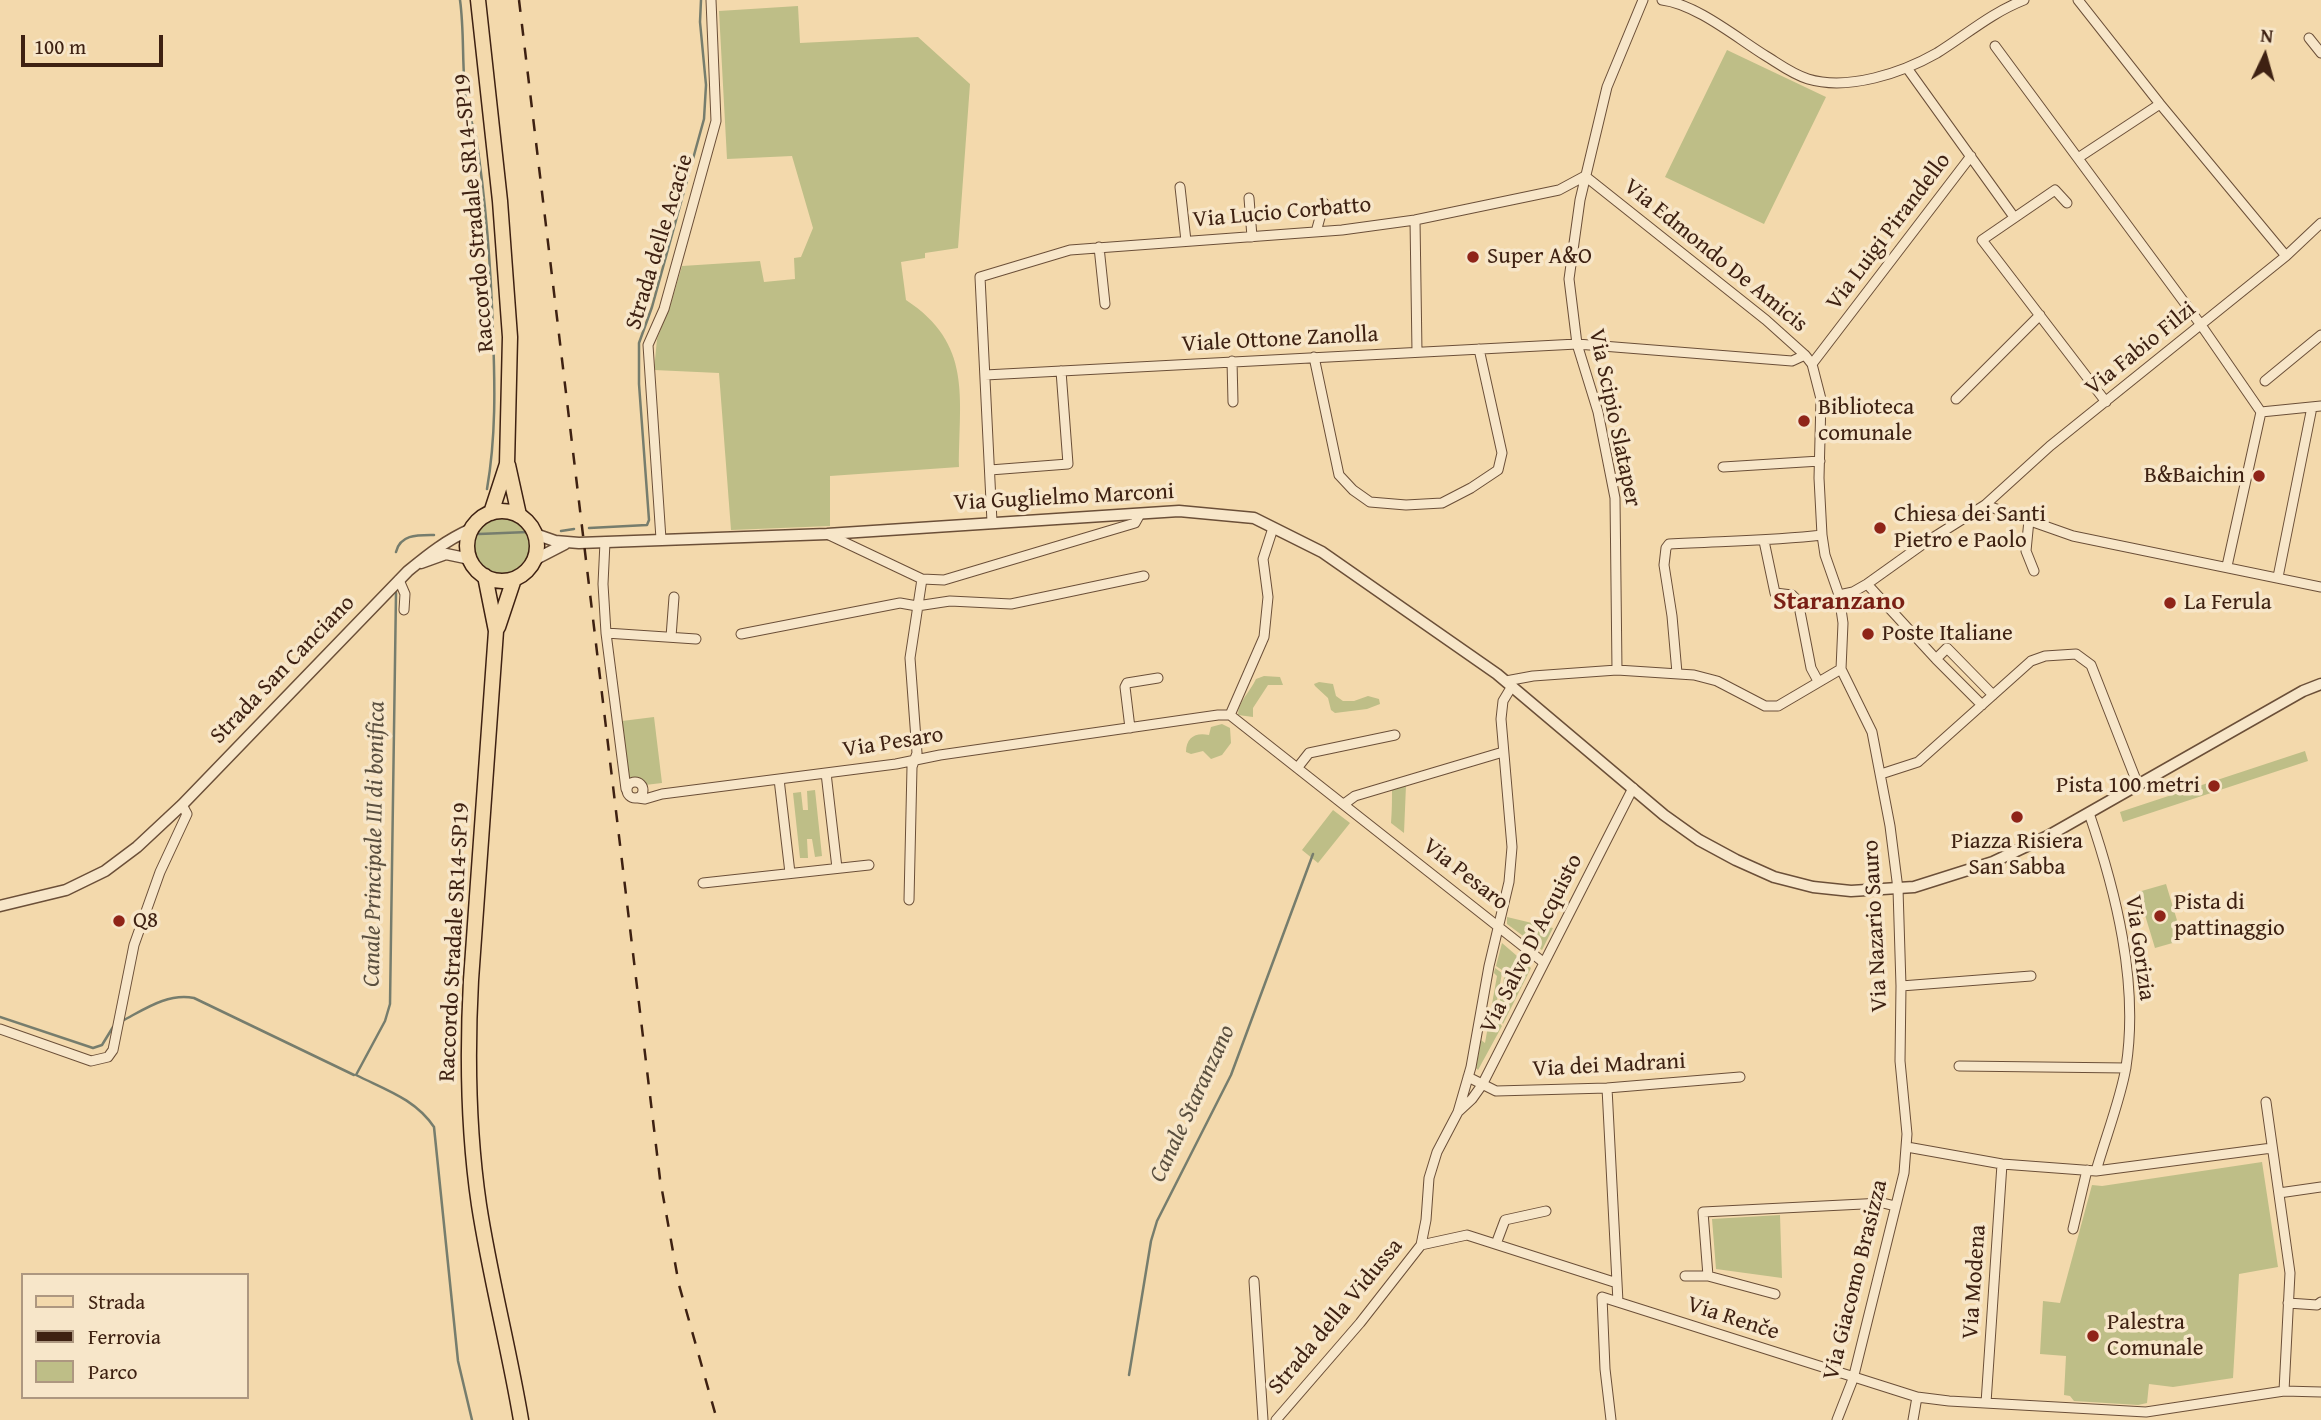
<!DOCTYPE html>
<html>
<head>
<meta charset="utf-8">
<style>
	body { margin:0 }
	#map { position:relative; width:2321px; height:1420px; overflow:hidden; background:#f3d9ac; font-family:"Gentium Book Plus",serif }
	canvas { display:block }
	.legend { position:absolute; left:21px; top:1273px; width:228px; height:126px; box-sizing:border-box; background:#f7e6c9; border:2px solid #ad9780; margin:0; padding:9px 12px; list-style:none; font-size:21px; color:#3e2112 }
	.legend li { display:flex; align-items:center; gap:14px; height:35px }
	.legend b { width:35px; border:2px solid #ad9780 }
	.north { position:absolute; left:2230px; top:21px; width:70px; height:70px; -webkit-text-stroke:5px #f7e6c9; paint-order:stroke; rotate:5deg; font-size:19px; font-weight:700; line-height:28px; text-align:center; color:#3e2112 }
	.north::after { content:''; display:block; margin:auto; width:24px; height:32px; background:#3e2112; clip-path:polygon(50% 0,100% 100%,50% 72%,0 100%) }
	.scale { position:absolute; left:21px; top:35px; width:142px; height:32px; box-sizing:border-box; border:4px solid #3e2112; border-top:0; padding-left:9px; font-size:21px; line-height:24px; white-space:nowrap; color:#3e2112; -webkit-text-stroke:5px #f7e6c9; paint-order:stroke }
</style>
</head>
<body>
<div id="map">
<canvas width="2321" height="1420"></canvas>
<ul class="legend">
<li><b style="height:9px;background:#f3d9ac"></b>Strada</li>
<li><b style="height:9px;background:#3e2112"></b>Ferrovia</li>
<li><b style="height:19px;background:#bebe87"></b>Parco</li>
</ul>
<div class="north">N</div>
<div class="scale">100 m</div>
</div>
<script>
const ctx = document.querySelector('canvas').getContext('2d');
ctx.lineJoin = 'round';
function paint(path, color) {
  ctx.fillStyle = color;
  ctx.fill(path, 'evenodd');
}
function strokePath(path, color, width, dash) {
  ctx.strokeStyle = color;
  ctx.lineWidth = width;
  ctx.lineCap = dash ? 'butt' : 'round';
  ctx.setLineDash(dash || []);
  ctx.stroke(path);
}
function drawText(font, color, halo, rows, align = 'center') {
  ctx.font = font + ' "Gentium Book Plus",serif';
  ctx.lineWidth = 7;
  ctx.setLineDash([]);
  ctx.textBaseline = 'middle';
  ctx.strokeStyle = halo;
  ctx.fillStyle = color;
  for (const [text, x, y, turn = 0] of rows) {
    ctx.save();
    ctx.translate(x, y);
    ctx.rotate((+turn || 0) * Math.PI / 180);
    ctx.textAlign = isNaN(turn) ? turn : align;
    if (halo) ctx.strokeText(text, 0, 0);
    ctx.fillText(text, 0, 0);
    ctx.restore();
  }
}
paint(new Path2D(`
	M798,6L800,43L918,37L970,84L958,248L925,253V258L901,262L906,300C973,344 959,397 959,467L830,476V526L731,530L719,373L654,370L657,339L671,303L682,266L760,261L764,282L795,279L794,258L801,257L813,228L792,156L727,159L719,11Z
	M1727,50L1826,97L1764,224L1665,177Z
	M472 546a29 29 0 1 1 58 0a29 29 0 1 1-58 0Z
	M1264,676L1280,677L1283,685H1268L1253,708V717L1238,715C1238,702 1250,692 1256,679Z
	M1319,682L1333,684L1336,696L1343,701H1354L1368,696L1379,699L1380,704L1367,709L1335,713L1331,710L1328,698L1315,686L1314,684Z
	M654,717L662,783L645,785L638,778L629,779L622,721Z
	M1222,724L1230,728L1231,743L1222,755L1211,759L1203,751L1191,754L1186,752C1186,737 1196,732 1209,735L1211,727Z
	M2305,751L2308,761L2123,822L2120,812Z
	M1406,785L1404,833L1391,823C1392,810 1392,802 1392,789Z
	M815,790L822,856L815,857L812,839H807L808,858H800L793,793L801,792L803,810H808L807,791Z
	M1333,810L1350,823L1318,863L1302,850Z
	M2166,884L2183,940L2155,948L2138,892Z
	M1507,917L1553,928L1542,950L1507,924Z
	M1502,943L1531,968L1503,1024L1497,1016L1505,972L1496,966Z
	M1495,968L1502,973L1494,1017L1502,1026L1478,1070L1476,1068L1481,1040L1485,1043L1497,976L1494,973Z
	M2262,1162L2278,1267L2239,1274L2233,1378L2173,1387L2149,1384L2147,1403L2138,1405L2074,1401L2070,1396L2064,1395L2066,1356L2040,1354L2043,1301L2060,1303L2092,1185L2102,1186Z
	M1780,1215L1782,1278L1716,1269L1712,1219Z`), '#bebe87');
strokePath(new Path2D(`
	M460,0C465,36 461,71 467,106C469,117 474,127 476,137C486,202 491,268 493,334C495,386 496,437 487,489
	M589,528L647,525L649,520L639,384V343L652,307L704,119L706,85L700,22L701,0
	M561,531L574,529
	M479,534L528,532
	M396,552C400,534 418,535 434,535
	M396,593L390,1004L385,1021L356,1075C386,1090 415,1099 434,1127L458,1361L472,1420
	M0,1017L93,1048L102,1045L113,1027
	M122,1021C145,1009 167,993 194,998L354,1075
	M1129,1375L1151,1241L1157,1221L1231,1075L1313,854`), '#767d6d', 2.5);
const minor = new Path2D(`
	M1662,0C1696,4 1737,38 1766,56C1779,64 1792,74 1808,79C1848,91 1902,73 1937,53C1966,35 1991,13 2024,0
	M2078,0L2160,104L2286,256
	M2309,38L2321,53
	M1995,46L2201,325L2261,412L2321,406
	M1907,68L2014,217
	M2078,158L2160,104
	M1585,176L1766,320L1805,355L1812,364L1821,399L1819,478L1822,535L1825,555L1839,595L1843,623L1841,669L1872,732L1890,826L1898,889L1901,986L1900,1061L1907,1134L1904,1173L1853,1379L1837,1420
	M1180,187L1186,241
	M1249,198L1252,237
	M2067,203L2055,190L1982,240L2106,402
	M1415,220L1417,352
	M1316,232L1324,203
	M1099,247L1105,304
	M1314,357L1339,475L1353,490L1370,502L1406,505L1442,503L1471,488L1498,470L1502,453L1479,349
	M1232,361L1233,402
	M1812,364L1971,156
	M985,375L1577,344L1792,361L1805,355
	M2265,381L2321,335
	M1956,399L2040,315
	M1723,467L1820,461
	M990,470L1068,464L1061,371
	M1985,505L2073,536L2321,587
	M2029,520L2026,551L2034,571
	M992,522L980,277L1070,250L1342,230L1415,220L1559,190L1585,176
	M827,534L922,579L944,580L1135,523L1140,514
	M661,539L648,345L664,309L716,121L711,0
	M1764,541L1775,593L1792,595L1798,601L1811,668L1818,681
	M605,542L603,584L606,633L626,789
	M2227,566L2261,412
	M2278,577L2312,407
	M399,580L405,594L404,610
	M1867,584L1936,659
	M1839,595L1853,592L1867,584L1923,544L1985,505L2050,446L2286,256L2321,223
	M606,633L696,639
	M741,634L900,603L917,606L950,601L1011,604L1144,576
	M671,637L674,597
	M1617,670L1615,498L1598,412L1577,344L1569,279L1580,200L1607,87L1643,0
	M1677,673L1672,616L1664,565L1666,548L1669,544C1720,541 1771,541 1822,535
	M1506,681L1533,676L1617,670L1694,675L1717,681L1765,706H1778L1841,669
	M1982,705L1936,659L1947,648L1993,695
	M1230,715L1264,637L1268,597L1263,559L1273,528
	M1130,728L1125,687L1127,683L1158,678
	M1298,767L1309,753L1395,735
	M826,773L837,868
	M1881,774L1918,762L2031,661L2045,656L2076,654L2091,665L2138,785
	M779,779L790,873
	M627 790a8 8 0 1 1 16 0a8 8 0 1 1-16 0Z
	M638,798L645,799L662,794L896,764L940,755L1218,715H1230L1543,962
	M1344,804L1355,796L1503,752
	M2089,813C2116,892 2139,983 2126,1067C2121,1098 2105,1139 2096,1171
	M703,883L869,865
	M909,900L912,767L917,753L910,658L922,579
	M1901,986L2031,976
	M0,1029L91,1061L108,1057L113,1050L134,945L160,872L187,814L182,805
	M1959,1066L2126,1068
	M1468,1077L1496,1091L1607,1088L1740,1077
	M1607,1088L1618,1302
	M2266,1102L2290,1273L2284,1391
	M1458,1112L1472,1099L1482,1085L1633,788
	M1907,1147L2002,1164L2096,1171L2272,1148
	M2279,1193L2321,1187
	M2073,1229L2087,1170
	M1496,1244L1505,1220L1546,1211
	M1421,1245L1467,1235L1617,1283
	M1685,1276H1708
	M1254,1281L1263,1420
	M1775,1294L1708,1276L1703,1212L1883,1203L1895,1206
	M2288,1303L2317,1305L2321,1302
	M1986,1403L2002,1164
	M1276,1420L1360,1323L1421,1245L1426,1220L1429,1178L1437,1152L1458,1112L1471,1067L1489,966L1509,882L1512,847L1501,719L1503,701L1512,686
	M1611,1420L1605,1369L1602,1297L1917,1397L1949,1401L2146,1412L2284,1391L2321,1392
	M1913,1420L1917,1397`);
const tertiary = new Path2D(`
	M535,534L555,541L579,543L827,534L1179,511L1254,518L1322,552L1497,674L1664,815L1699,840L1736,860L1774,877L1813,887L1851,891L1914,887L1993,862L2048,836L2303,691L2321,684
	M534,560L565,544
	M421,563L446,554L470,559
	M0,906L66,890L105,871L137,847L182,805L408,571C430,553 445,541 471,529`);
const primary = new Path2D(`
	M478,0L500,201L510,337L507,464L491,513
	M508,465L519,515
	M467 546a35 35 0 1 1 70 0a35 35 0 1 1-70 0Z
	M485,576L496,631L471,980C467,1055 468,1130 479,1205C490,1277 509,1348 521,1420
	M498,627L514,579`);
strokePath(minor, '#6b4f38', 11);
strokePath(tertiary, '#6b4f38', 13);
strokePath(primary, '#3e2112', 17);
strokePath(minor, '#f7e6c9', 9);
strokePath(tertiary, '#f7e6c9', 10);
strokePath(primary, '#f3d9ac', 14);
strokePath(new Path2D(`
	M519,0L660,1179L679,1285L717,1420`), '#3e2112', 2.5, [12, 12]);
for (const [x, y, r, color] of [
	[1473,257,7,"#8f2418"],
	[1804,421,7,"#8f2418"],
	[2259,476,7,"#8f2418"],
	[1880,528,7,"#8f2418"],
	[2170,603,7,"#8f2418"],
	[1868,634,7,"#8f2418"],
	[2214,786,7,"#8f2418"],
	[2017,817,7,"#8f2418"],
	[2160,916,7,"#8f2418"],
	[119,921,7,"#8f2418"],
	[2093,1336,7,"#8f2418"]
]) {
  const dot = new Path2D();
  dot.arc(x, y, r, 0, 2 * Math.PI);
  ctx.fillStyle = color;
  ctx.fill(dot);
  strokePath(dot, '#f7e6c9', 2.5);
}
drawText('23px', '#3e2112', '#f7e6c9', [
	["Raccordo Stradale SR14-SP19",475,213,-95],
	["Via Lucio Corbatto",1282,213,-5],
	["Via Luigi Pirandello",1889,232,-53],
	["Strada delle Acacie",660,242,-73],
	["Via Edmondo De Amicis",1715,256,39],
	["Viale Ottone Zanolla",1280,340,-3],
	["Via Fabio Filzi",2141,349,-39],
	["Via Scipio Slataper",1614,418,78],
	["Via Guglielmo Marconi",1064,498,-3],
	["Strada San Canciano",283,670,-46],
	["Via Pesaro",893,743,-9],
	["Via Pesaro",1465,875,38],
	["Via Nazario Sauro",1876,926,-93],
	["Raccordo Stradale SR14-SP19",455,942,-87],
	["Via Salvo D'Acquisto",1532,944,-63],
	["Via Gorizia",2139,948,82],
	["Via dei Madrani",1609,1066,-3],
	["Via Giacomo Brasizza",1856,1280,-76],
	["Via Modena",1975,1282,-86],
	["Strada della Vidussa",1336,1317,-50],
	["Via Renče",1733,1319,18]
]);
drawText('23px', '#3e2112', '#f7e6c9', [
	["Super A&O",1487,257],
	["Biblioteca",1818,408],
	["comunale",1818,434],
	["B&Baichin",2245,476,"right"],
	["Chiesa dei Santi",1894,515],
	["Pietro e Paolo",1894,541],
	["La Ferula",2184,603],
	["Poste Italiane",1882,634],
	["Pista 100 metri",2200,786,"right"],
	["Piazza Risiera",2017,842,"center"],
	["San Sabba",2017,868,"center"],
	["Pista di",2174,903],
	["pattinaggio",2174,929],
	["Q8",133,921],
	["Palestra",2107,1323],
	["Comunale",2107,1349]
], 'left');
drawText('italic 24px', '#5a4f3f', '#f7e6c9', [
	["Canale Principale III di bonifica",375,844,-89],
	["Canale Staranzano",1193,1104,-65]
]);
drawText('bold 26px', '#7a1f14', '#f7e6c9', [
	["Staranzano",1839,602]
]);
</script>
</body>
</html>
